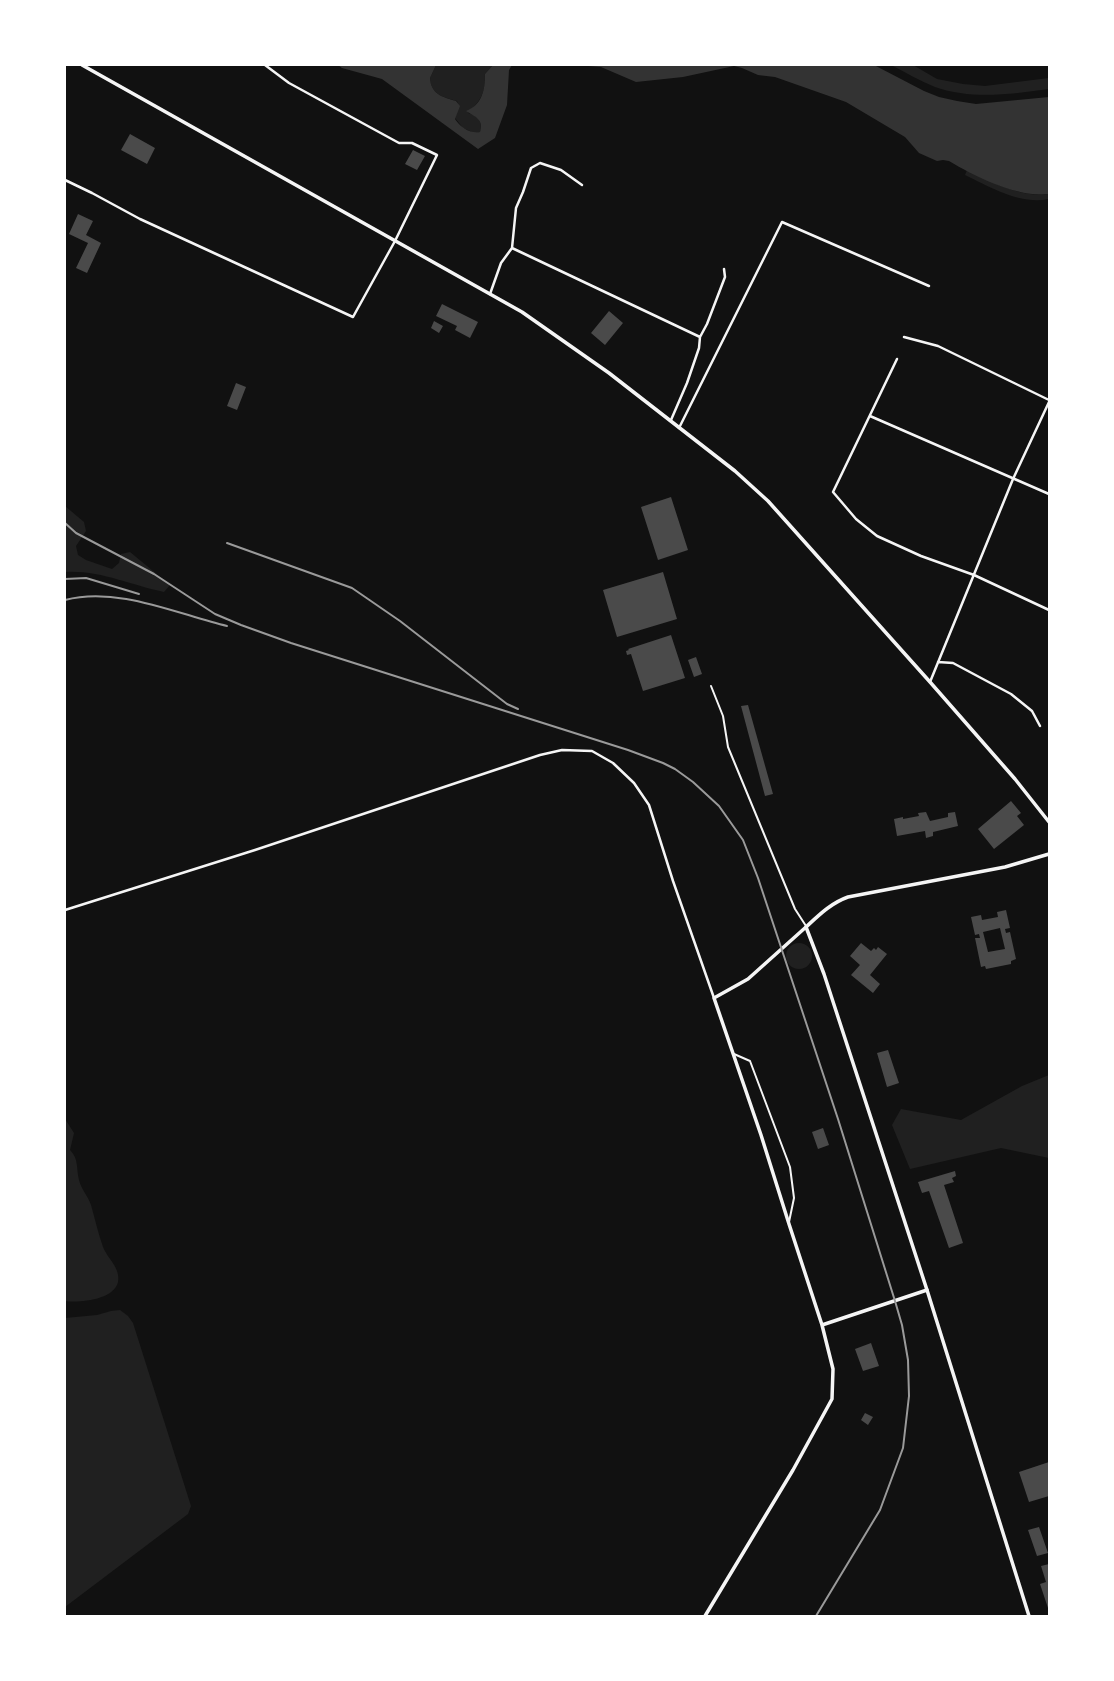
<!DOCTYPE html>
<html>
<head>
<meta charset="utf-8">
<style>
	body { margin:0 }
	#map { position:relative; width:1114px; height:1681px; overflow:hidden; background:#111; font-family:"Open Sans",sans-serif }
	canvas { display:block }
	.frame { position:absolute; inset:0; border:66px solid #fff; pointer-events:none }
</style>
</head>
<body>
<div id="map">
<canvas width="1114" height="1681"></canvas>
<div class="frame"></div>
</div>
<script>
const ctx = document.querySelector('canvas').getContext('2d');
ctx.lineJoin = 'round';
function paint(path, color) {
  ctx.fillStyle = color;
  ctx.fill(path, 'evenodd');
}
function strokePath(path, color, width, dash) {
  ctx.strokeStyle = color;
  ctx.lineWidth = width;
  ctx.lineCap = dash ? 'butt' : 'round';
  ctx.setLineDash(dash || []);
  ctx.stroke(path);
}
paint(new Path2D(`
	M436,65H493L485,74C485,94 481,100 468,113C478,116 483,121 480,132L474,133L463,128L455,118L459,106L457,101C442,97 431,94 430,78Z
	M891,65H913L937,79L963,84L985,86L1049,78V89C1012,94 972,100 935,87C920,81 905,72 891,65Z
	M967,170C993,182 1020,198 1049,194V199C1020,205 990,187 965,175Z
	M65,506L84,522L86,531L76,546L78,555L86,560L112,569L119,563L121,554L130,552L170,585L164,592C130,585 100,570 65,572Z
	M786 956a13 13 0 1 1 26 0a13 13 0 1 1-26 0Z
	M1049,1075V1158L1001,1148L910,1169L892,1125L901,1109L961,1120L1022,1086Z
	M65,1119L74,1133L70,1150C79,1159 76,1168 79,1180C81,1189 88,1196 91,1205C95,1219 98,1233 103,1247C107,1258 121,1268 118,1282C114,1300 79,1303 65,1301Z
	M120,1310L128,1316L133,1323L191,1506L188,1514L65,1607V1318L97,1315L111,1311Z`), '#202020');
paint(new Path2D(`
	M338,65H436L430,78C431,94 442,97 456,101L460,106L455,119C460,127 470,134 480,132C484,119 475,117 466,111C482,105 485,90 485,74L493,65H512L509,70L507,105L495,138L478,149L382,79L342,68Z
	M575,65H874L924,91L939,97L957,101L976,104L1049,97V194C1018,198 976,177 949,161L943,160L937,161L919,153L905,137L846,102L775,77L758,75L742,68L734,66L683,77L636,82L601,67Z`), '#333');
paint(new Path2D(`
	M130,134L155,148L147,164L121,150Z
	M413,150L425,156L417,170L405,164Z
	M78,214L93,221L86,235L101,243L87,273L76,268L88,243L69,234Z
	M442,304L478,322L470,338L455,330L457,326L436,316Z
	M609,311L623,323L605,345L591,333Z
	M434,321L443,326L439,333L431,328Z
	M236,383L246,387L237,410L227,406Z
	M671,497L688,550L658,560L641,507Z
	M663,572L677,619L617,637L603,590Z
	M671,635L685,678L643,691L631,654L627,655L626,651L629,650L628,649Z
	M696,657L702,674L694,677L688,660Z
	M748,705L773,794L765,796L741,706Z
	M1011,801L1021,813L1017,816L1024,825L994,849L978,829Z
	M926,812L930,821L948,817V813L955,812L958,826L933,832V836L926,838L925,831L897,836L894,819L903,817V819L919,816L918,813Z
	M1006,910L1010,928L1005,929L1006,933L1010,932L1016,959L1011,961V964L986,969L985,966L981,967L975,938H980L979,934L975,935L971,917L981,915L982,920L998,917L997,912ZM1000,928L1005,949L988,952L983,932Z
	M861,943L871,951L874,948L876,950L878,947L887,954L870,975L880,984L873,993L851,975L860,965L850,956Z
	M888,1050L899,1083L887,1087L877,1053Z
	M823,1128L829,1145L818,1149L812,1132Z
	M955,1171L956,1176L952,1178L954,1182L944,1185L963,1243L949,1248L929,1191L922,1193L918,1182Z
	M871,1343L879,1366L863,1371L855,1349Z
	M865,1413L873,1417L868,1425L861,1420Z
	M1049,1462V1496L1029,1502L1019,1472Z
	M1039,1527L1048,1553L1037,1556L1028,1530Z
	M1049,1564V1611L1040,1584L1046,1582L1041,1566Z`), '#4a4a4a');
strokePath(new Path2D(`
	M711,686L723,716L728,747L795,909L806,926
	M734,1054L750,1061L790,1167L794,1198L789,1222`), '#f5f5f5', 2);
strokePath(new Path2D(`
	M65,180L92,193L140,219L353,317L395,241L437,155L412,143H399L289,83L265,65
	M512,248L700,337
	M490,294L501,263L512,248L516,208L523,192L531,168L540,163L561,170L582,185
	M904,337L938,346L1049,400
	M897,359L833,492L856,519L877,536L921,556L974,575L1049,610
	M870,416L1049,494
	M671,420L687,383L699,348L700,337L707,324L725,277L724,269
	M679,428L782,222L929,286
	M938,662L953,663L1011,694L1032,711L1040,726
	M930,682L1013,479L1049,402
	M65,910L255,850L540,755L562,750L592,751L613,763L634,783L649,805L673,881L714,998`), '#f5f5f5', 2.5);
strokePath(new Path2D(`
	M82,65L522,312L609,373L735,471L768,501L930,682L1015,779L1049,822
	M822,1325L927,1290
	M705,1616L793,1470L832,1399L833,1369L822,1325L789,1224L761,1135L714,998L748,979L806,927`), '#f5f5f5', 3.5);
strokePath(new Path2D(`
	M1029,1616L927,1290L824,974L806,927C819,915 831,903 848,897L1005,867L1049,854`), '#f5f5f5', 3.5);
strokePath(new Path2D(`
	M65,523L76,533L154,574L215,614L241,625L291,643L628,750L663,763L675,769L693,782L719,806L743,840L758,878L838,1119L895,1301L902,1325L908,1360L909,1396L903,1448L880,1510L816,1616
	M227,543L352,588L400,621L507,704L518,709
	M65,579L86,578L139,594
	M65,600C117,586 177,614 227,626`), '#9a9a9a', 2);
</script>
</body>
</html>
